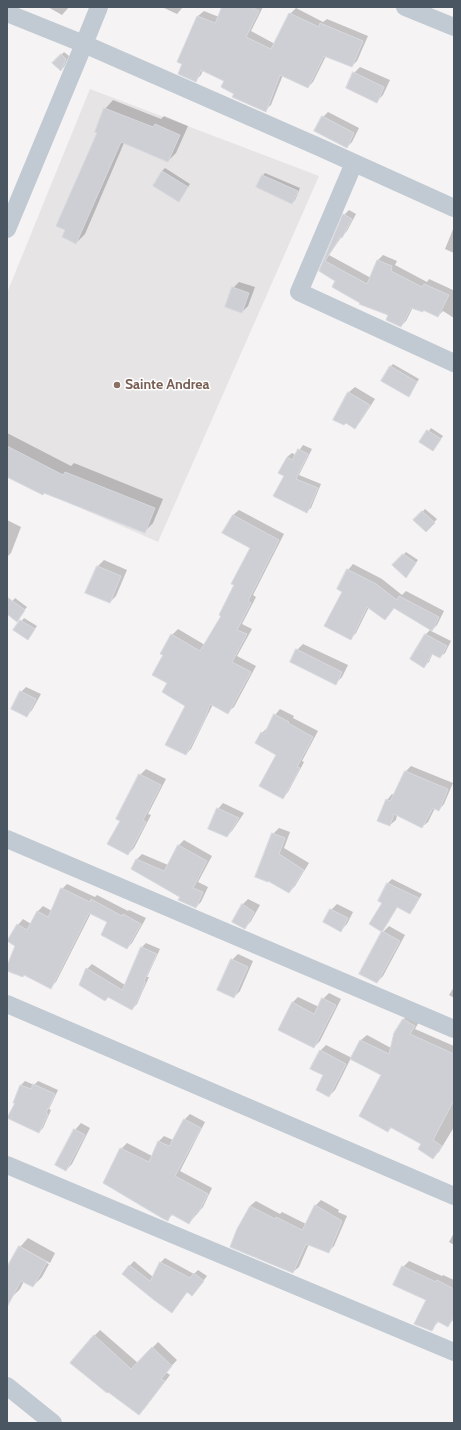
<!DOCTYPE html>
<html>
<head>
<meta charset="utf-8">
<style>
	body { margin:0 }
	#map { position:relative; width:461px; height:1430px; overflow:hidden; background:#f5f3f3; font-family:Cabin,sans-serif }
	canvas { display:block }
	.frame { position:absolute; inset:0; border:8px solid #4a5661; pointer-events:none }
</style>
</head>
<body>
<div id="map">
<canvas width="461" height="1430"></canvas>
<div class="frame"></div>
</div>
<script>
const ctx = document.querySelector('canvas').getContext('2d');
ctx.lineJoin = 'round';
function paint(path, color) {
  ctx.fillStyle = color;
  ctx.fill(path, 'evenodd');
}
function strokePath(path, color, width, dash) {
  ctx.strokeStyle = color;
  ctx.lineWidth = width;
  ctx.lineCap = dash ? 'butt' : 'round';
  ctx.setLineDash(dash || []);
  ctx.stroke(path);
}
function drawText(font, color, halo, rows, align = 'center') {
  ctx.font = font + ' Cabin,sans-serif';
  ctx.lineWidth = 3;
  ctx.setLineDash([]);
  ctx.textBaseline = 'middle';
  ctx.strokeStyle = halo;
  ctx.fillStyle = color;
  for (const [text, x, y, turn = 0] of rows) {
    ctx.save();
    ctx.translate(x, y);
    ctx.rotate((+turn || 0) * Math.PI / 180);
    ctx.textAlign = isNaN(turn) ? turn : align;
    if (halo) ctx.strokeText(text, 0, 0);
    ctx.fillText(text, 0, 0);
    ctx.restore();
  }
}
paint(new Path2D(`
	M90,89L319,176L158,542L7,476V293Z`), '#e6e4e5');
paint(new Path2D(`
	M48,7H69L62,15Z
	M162,7H183L177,14Z
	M223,7H263L251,31L275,44L290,14L296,8L323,22L327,19L368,36L357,61L352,66L326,56L313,82L308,87L283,75L271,105L265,110L235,93L225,81L203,70L201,75L196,80L183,64L178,61L198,16L204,11L219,17Z
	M64,52L69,56L64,67L61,70L54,63Z
	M360,67L390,80L383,95L377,101L354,73Z
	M113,100L161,119L164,116L188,126L176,153L168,161L124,143L85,234L76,243L105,109Z
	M328,112L359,128L352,142L347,147L323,117Z
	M165,168L190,184L179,201L162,171Z
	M265,173L300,188L295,200L292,203L262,176Z
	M349,210L356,214L347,231L342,236L329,255L371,278L378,260L383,255L397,261L395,265L427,282L429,279L453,290L454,318L443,311L438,316L424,310L422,311L413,307L406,321L401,326L390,315L321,270L344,215Z
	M454,227V253L445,249Z
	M239,282L255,287L248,306L242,312L233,288Z
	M393,364L419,379L409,396L390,367Z
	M355,387L375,399L360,422L355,428L346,422L334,420L349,392Z
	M431,428L443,436L435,447L421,442Z
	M7,433L71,466L74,463L163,499L153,523L144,532L7,476Z
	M303,445L312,449L299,475L321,484L311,508L306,512L285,475L280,473L287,457L292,453L296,455Z
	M425,509L437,519L426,531L415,520Z
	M239,510L284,534L253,595L256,597L242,624L252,629L237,656L256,666L234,707L228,712L213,704L191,749L186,754L187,705L168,683L164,655L161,653L172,635L178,629L205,645L223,616L251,547L224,533L233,515Z
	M7,520L21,527L11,553L7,557Z
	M406,552L418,560L408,574L394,565Z
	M104,560L127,570L116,596L110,602L87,592L98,566Z
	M353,564L382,579L402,595L406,591L444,611L437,625L431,631L451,641L445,653L440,657L433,653L429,662L424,666L426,634L431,629L395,607L385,618L369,607L356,633L351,638L343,591L348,570Z
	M15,598L27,607L19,617L7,613V608Z
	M24,618L37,626L28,639L15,630Z
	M303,644L348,665L342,677L336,683L297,650Z
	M26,687L41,694L32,710L27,716L21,692Z
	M280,709L294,716L293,718L318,731L302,761L304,762L288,792L283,798L277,754L262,733L268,727L275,715Z
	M411,766L453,783L444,804L439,810L435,808L428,822L422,827L397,815L396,820L390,825L387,800L392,794L394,795L405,772Z
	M146,769L166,779L148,814L151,815L134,848L128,854L121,820L140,775Z
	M223,803L244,813L232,831L226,836L218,809Z
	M279,828L290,832L284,848L309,863L295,886L289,892L273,834Z
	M184,840L212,856L198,882L208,887L201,902L196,907L132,869L137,859L142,854L168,865L178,846Z
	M392,879L422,894L414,908L410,913L398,906L386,926L382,930L383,902L388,883Z
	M67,884L95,897L97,895L128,911L129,910L146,918L132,943L127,948L109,921L91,913L56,982L50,987L24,974L7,969V968L17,945L18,925L23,919L31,924L38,911L43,906L52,911L62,889Z
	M248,899L260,905L251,921L245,928L242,905Z
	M337,904L353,912L347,924L341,930L331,910Z
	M389,926L405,935L383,976L377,982L383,932Z
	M146,943L160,949L147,977H149L137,1004L132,1009L109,997L105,1000L80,984L87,969L92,964L125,985L142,947Z
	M238,954L253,961L240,991L234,997L232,960Z
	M454,987V998L449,995Z
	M329,993L341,999L320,1041L314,1047L292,1003L298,997L319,1007L323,999Z
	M409,1014L420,1020L415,1029L454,1046V1127L439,1152L433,1157L423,1144L392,1127L388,1131L383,1075L351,1058L335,1090L329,1096L324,1075L320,1051L326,1045L352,1058L361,1040L367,1035L391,1048L395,1034L404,1019Z
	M25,1081L34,1085L38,1081L58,1090L49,1109L51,1110L43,1128L39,1132L21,1085Z
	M190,1114L205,1122L180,1171L212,1188L203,1207L189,1223L173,1214L167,1220L121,1149L127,1143L152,1156L158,1142L164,1136L173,1140L184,1120Z
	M81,1123L90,1128L72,1164L66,1170L75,1130Z
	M321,1200L339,1210L338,1212L347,1216L334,1246L328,1252L309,1244L299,1267L293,1272L250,1206L256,1201L280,1214L282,1212L306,1224L315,1206Z
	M454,1233V1245L449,1242Z
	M28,1238L55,1253L50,1263L21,1247V1249L49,1264L42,1277L33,1286L24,1281L20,1289L11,1298L7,1296V1270L20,1247Z
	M165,1258L194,1274L198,1270L207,1276L196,1290L188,1291L172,1312L123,1273L134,1261L153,1277L161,1262Z
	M409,1261L442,1276L443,1275L454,1280V1319L448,1325L439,1321L431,1330L427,1299L403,1267Z
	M100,1330L138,1363L158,1342L177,1360L166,1372L170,1375L145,1408L139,1414L94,1336Z`), '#0003');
const building = new Path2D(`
	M222,7H251L259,11L246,37L271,49L289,13L319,27L320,23L363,41L352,67L324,56L308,88L280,75L266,112L232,97L234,94L221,87L224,81L201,70L196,82L178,74L182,64L177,62L197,16L215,23Z
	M61,54L66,59L61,71L52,63Z
	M353,72L384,87L377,103L346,88Z
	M104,108L153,127L155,124L180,135L168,162L121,142L76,244L62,237L65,230L56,226L97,133L95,132Z
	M322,116L354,133L347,148L314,131Z
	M162,171L188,187L179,202L153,186Z
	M262,175L298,191L292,204L256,187Z
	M343,214L352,219L342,238L340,237L325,261L367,284L377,260L392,266L391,271L422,287L424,284L449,295L438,317L423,310V312L411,308L401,327L386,320L388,315L359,304L360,303L332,287L335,281L319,271Z
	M232,287L249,293L242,313L225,307Z
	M390,366L417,382L409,397L381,381Z
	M348,392L370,405L355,429L346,423L344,425L333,420Z
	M427,430L441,439L433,451L419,442Z
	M7,446L63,475L65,472L155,508L145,533L44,493L43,495L7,477Z
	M298,449L308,454L296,479L318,488L307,513L273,496L284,476L278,473L287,457L292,460Z
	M422,511L435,523L426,532L413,520Z
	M233,515L279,540L248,601L251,603L237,630L247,634L232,662L251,672L228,714L210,704L205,719L186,755L165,745L185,706L162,692L167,683L152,675L163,655L160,654L171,634L200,651L221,616L219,615L234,585L231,584L250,548L222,533Z
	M403,554L416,563L406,578L392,565Z
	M97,566L121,576L110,603L85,593Z
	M347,569L376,584L397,600L399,596L439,617L432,631L394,608L385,620L367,607L351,640L324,626L342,592L337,589Z
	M7,597L25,610L17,622L7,614Z
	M20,620L35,629L28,640L13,630Z
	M425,634L447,646L440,658L432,654L424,668L410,659Z
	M296,649L342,672L336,685L290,662Z
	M20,691L36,699L27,717L11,709Z
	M274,714L289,722L288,723L313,737L297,767L300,768L283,799L259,786L276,755L255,743L261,732L264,734Z
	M405,771L448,789L439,811L433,808L422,828L394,814L390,826L377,821L386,799L390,801Z
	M139,774L161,785L143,820L146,822L128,855L107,844L120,821L116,819Z
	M217,808L239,818L227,837L208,829Z
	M272,833L285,838L279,854L304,870L289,893L268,881V882L255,877Z
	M178,845L207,861L193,888L203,892L196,908L178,900L180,897L131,869L136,859L164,871Z
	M387,883L419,898L410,914L397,907L382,932L369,924L382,903L378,901Z
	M61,888L90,902L91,899L122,916L123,914L141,924L127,949L101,935L107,922L89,913L51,989L24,975L23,977L7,971V966L15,946L7,941L17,924L27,930L37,911L48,917Z
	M242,904L254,912L245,929L232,922Z
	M330,909L348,918L341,932L323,922Z
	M382,931L400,941L377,983L359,974Z
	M141,947L157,954L144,981L145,982L141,994L132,1010L108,997L105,1001L79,985L86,968L122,990Z
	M231,959L248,967L234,998L217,990Z
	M322,998L336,1005L314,1048L278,1030L292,1002L314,1014Z
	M403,1019L415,1026L410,1034L454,1054V1100L433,1140L442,1146L433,1159L418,1149L421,1144L390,1127L388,1132L359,1116L381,1075L350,1059L360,1040L389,1054L394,1033Z
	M320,1050L346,1064L329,1097L316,1090L323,1075L310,1069Z
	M33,1084L55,1094L46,1113L48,1114L39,1133L7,1118L15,1103H13L20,1085L31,1089Z
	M184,1119L201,1128L175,1176L208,1194L198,1213L196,1212L189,1224L171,1214L168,1221L162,1218L103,1183L120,1148L149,1162L158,1141L169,1146Z
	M74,1129L85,1135L66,1171L55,1165Z
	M315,1205L342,1221L329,1253L306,1244L293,1273L230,1247L237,1229L250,1206L275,1219L276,1217L302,1230Z
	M19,1246L47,1262L33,1287L21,1281L7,1307V1267Z
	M160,1262L190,1278L194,1273L204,1281L192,1296L187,1292L172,1313L154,1300L122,1274L129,1265L150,1281Z
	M402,1266L436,1282L437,1280L454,1289V1316L448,1327L437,1321L432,1331L414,1324L426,1300L393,1285Z
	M94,1335L131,1369L152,1347L172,1366L161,1379L165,1381L139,1415L108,1392L107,1393L70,1363Z`);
paint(building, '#cdcfd5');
strokePath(building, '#d7d9de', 1);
strokePath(new Path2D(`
	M405,7L454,27
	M7,13L84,44L99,7
	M354,163L299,292L454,363
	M7,229L84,44L319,147L454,208
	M7,839L454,1029
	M7,1004L454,1196
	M7,1165L454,1352
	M7,1386L53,1423`), '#c1cad2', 18);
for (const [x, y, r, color] of [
	[117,385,4,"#8d6e63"]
]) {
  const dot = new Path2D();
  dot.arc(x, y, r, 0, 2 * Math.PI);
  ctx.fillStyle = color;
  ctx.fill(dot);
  strokePath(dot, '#fff', 1.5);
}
drawText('bold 14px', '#785e54', '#fff', [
	["Sainte Andrea",125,385]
], 'left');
</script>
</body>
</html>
